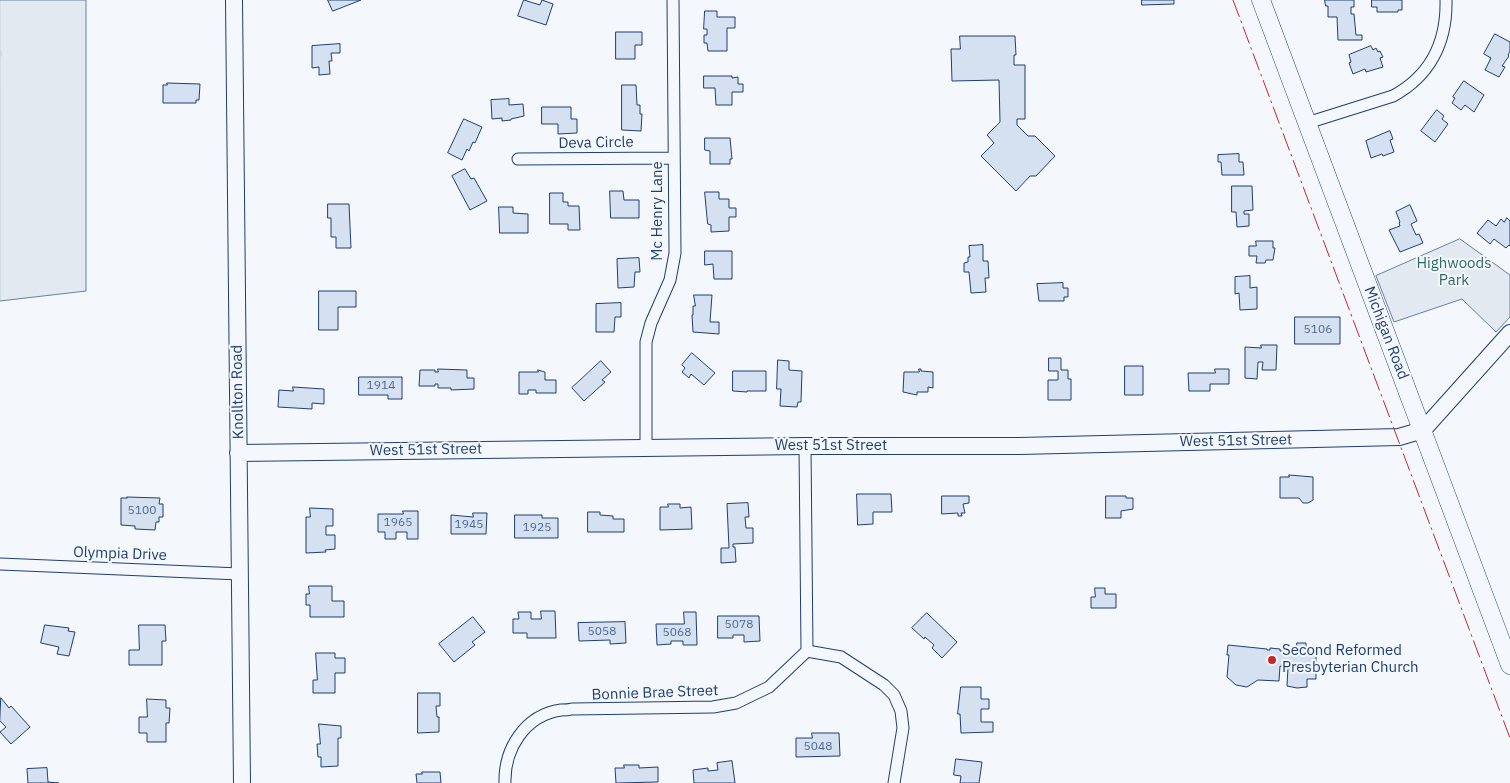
<!DOCTYPE html>
<html>
<head>
<meta charset="utf-8">
<style>
	body { margin:0 }
	canvas { display:block; background:#f4f7fb }
</style>
</head>
<body>
<canvas width="1510" height="783"></canvas>
<script>
const ctx = document.querySelector('canvas').getContext('2d');
ctx.lineJoin = 'round';
function paint(path, color) {
  ctx.fillStyle = color;
  ctx.fill(path, 'evenodd');
}
function strokePath(path, color, width, dash) {
  ctx.strokeStyle = color;
  ctx.lineWidth = width;
  ctx.lineCap = dash ? 'butt' : 'round';
  ctx.setLineDash(dash || []);
  ctx.stroke(path);
}
function drawText(font, color, halo, rows, align = 'center') {
  ctx.font = font + ' "IBM Plex Sans",sans-serif';
  ctx.lineWidth = 4;
  ctx.setLineDash([]);
  ctx.textBaseline = 'middle';
  ctx.strokeStyle = halo;
  ctx.fillStyle = color;
  for (const [text, x, y, turn = 0] of rows) {
    ctx.save();
    ctx.translate(x, y);
    ctx.rotate((+turn || 0) * Math.PI / 180);
    ctx.textAlign = isNaN(turn) ? turn : align;
    if (halo) ctx.strokeText(text, 0, 0);
    ctx.fillText(text, 0, 0);
    ctx.restore();
  }
}
const green = new Path2D(`
	M0,0H86V291L0,301Z
	M1460,239L1510,275V317L1496,332L1462,299L1394,322L1376,276Z`);
paint(green, '#e3e9f0');
strokePath(green, '#687fa3', 1);
strokePath(new Path2D(`
	M0,52V55`), '#cfd7e4', 4);
const building = new Path2D(`
	M328,0H361L333,11Z
	M524,0L540,5L542,0L553,4L546,25L518,16Z
	M1142,0H1174V4L1142,5Z
	M1325,0H1354V7H1351V14H1354L1356,35H1362V40H1338L1337,17H1328V6H1326Z
	M1372,0H1402V10H1398V12H1377V7H1372Z
	M705,11H717V17H735V28H727V51H708L707,43H704V35H707V29H704Z
	M616,32H642V45H635V59H616Z
	M1495,34L1510,42V51L1508,55L1509,56L1502,66L1505,67L1499,77L1485,70L1491,58L1484,54Z
	M960,36H1015L1016,55H1014V65H1025V119H1017V125L1028,136H1035L1055,156L1036,176H1030L1016,191L981,156L994,143L987,135L1000,122L999,80L952,81L951,49H960Z
	M340,44V53H331L332,61H329L330,74L319,75V67L312,68V46Z
	M1371,46L1373,50L1376,48L1378,52L1380,51L1383,57L1380,58L1383,67L1366,72L1365,69L1353,74L1349,63L1351,62L1349,55Z
	M704,76H732V78L738,77V84H743V92H732V105H716L715,88H704Z
	M1464,81L1484,95L1474,112L1465,105L1461,110L1452,103L1455,98L1453,97Z
	M167,83L200,84L199,100H196V103H163V85H167Z
	M622,85H636L637,105H640V114H642L641,131L622,130Z
	M509,99V105L523,104L524,116L511,119V120L502,121V118L492,119L491,100Z
	M542,107H571V119H577V133L558,134V124H542Z
	M1437,110L1444,116L1442,119L1448,124L1435,142L1421,131Z
	M464,119L482,127L475,143L473,142L469,151L467,149L462,160L448,153Z
	M1390,131L1393,139L1390,140L1394,152L1383,156L1382,154L1371,158L1366,141Z
	M705,138H730L732,159H730V164H710V151L705,150Z
	M1239,154V162H1243L1244,175H1222L1221,162H1218V155Z
	M465,169L471,179L474,178L487,201L470,210L452,176Z
	M1232,186H1252L1253,210L1244,211V214H1249V226L1237,227L1236,212H1232Z
	M610,191H623L624,200H639V218H611Z
	M705,192H719V199H729V208H736V217H729V231L711,232V225L708,224Z
	M550,193H563V202H568V206H579L580,230H568V224H550Z
	M328,204H349L351,248H336V237H331V218H328Z
	M1410,205L1417,221L1411,224L1416,235L1419,234L1423,243L1400,252L1389,230L1400,226L1399,223L1400,222L1396,212Z
	M499,207H513V213L528,214V233H500Z
	M1507,218L1510,221V246L1509,245L1506,248L1494,239L1490,244L1477,233L1488,220L1496,226L1501,219L1504,222Z
	M1256,241H1273V248H1275L1273,260H1266L1265,263H1256L1257,256H1249V246H1256Z
	M983,245V261H988L989,278H985L986,292L971,293L969,272H964V263L968,262V257H970L969,246Z
	M705,251H732V279H714L713,264L705,265Z
	M639,258L640,272H635L634,287L618,288L617,259Z
	M1250,276V288L1257,287V309L1240,310L1239,293L1235,294V277Z
	M1063,283V288H1068V297H1064V301H1039L1037,284Z
	M319,291H356V307H338V330H319Z
	M694,295H712L710,322H719V334L693,332L692,315H693V306H695Z
	M621,303V317H615L614,332H596V304Z
	M1295,317H1340V344H1295Z
	M1261,345H1277L1276,370H1262L1263,362H1258L1257,379L1245,378V347L1261,348Z
	M692,353L715,373L704,385L691,374L689,378L682,372L685,368L682,365Z
	M1049,358H1061V370H1068V379H1071V400H1048V380H1058V371H1049Z
	M778,360L789,361V370L802,371L801,402H798L797,407L780,406L781,389H777Z
	M601,361L611,372L602,380L605,382L584,401L572,388Z
	M1125,366H1143V395H1125Z
	M438,369L467,370V378H474V389L451,390V388H438V384H435V386H419L420,370H435V372H438Z
	M919,369H921V371L933,372V388L928,387V392H917V395L903,392L904,372H919Z
	M1215,369H1229V384H1210V391H1189L1188,373H1215Z
	M538,370L545,372V380H556V393H536V390H528V394H519V372H538Z
	M733,371H766V391H747V392L733,391Z
	M359,377H402V399H388V395H359Z
	M293,387L324,389V404L312,403V409L278,407L279,390L293,391Z
	M1289,475L1313,477V500L1308,503H1303L1299,498H1280V477H1289Z
	M857,494H891L892,512H873V524L858,525Z
	M942,496H969V503L963,504L965,513H961L962,516H958V513L942,514Z
	M1106,496H1126V498H1133V509L1121,511V518H1106Z
	M127,497L160,498L159,504H163V517H159V522H156L155,530L135,529V526L121,525V498H127Z
	M748,503L749,517H745L746,528H753V543L733,544V547H735L736,562L721,563V548H729L727,504Z
	M668,504H680V508L691,507L692,529L660,530V507H668Z
	M310,508L333,509V526H326V535H335V549L325,550L326,552L306,553V517H310Z
	M403,511H418V539H407V532H396V539H385V532H378V514H403Z
	M588,512H600V515L613,516V519H624V532H588Z
	M473,513H487L486,534H451V515L473,517Z
	M515,515H542V518H558V538H515Z
	M309,586H332V601H344V617H310V605H306V594H309Z
	M1095,588H1105V594H1116V608H1091V597H1095Z
	M541,611H555L556,638H527V633H513V619H519L518,612H531V619H541Z
	M684,612H696L697,645H683V641H671V644L657,645L656,624H684Z
	M927,613L957,642L942,658L932,648L934,645L925,637L924,639L912,628Z
	M718,616H759L760,641L744,642V635H733V638H718Z
	M473,617L485,632L472,642L475,645L454,662L439,644Z
	M625,622L626,643L610,644V640L579,641L578,623Z
	M45,625L69,628L68,631L75,632L69,656L57,654L59,647L41,643Z
	M139,625H165L166,641H162V665H129V650H139Z
	M1297,643H1306V653H1316V679H1307V687L1297,688L1287,686L1288,667L1280,666L1279,681L1258,680L1247,687L1236,685L1227,677L1229,655H1227L1228,645L1267,649V650H1270V648L1280,649V651L1297,652Z
	M316,653H335V658H345V673H335V693H313V680H317Z
	M961,687H981V699H989V709H981V722H993V732L961,733L960,714H958Z
	M418,693H440V706H436L437,717H439V732L418,733Z
	M1,698L9,708L11,706L30,727L11,744L0,732L6,727L0,721Z
	M147,699L166,700V708H170L169,723H166V742H147V733H139V717H147Z
	M319,724L341,726V738H338V766L321,767V757H318L317,744H320Z
	M812,733H839L840,756L796,757V738H812Z
	M956,759L982,762L979,783H960L961,776L954,775Z
	M732,761L735,783H694L693,770L708,768V771L718,770L717,763Z
	M624,765H639V768L658,767V782L616,783L615,768H624Z
	M47,768L48,782L59,783H28L27,769Z
	M422,772H440L441,783H417L416,774H422Z`);
paint(building, '#d5e0f0');
strokePath(building, '#1d3f73', 1);
const street = new Path2D(`
	M1307,123L1393,96C1430,76 1447,42 1446,0
	M518,159L674,158
	M646,448V342L651,323L670,280L675,253L673,0
	M0,564L240,574
	M807,651L841,657L884,685L894,695L901,711L903,728L894,783
	M505,783C504,749 525,715 561,710C564,710 568,710 572,709L713,707L736,703L769,687L807,651L805,446`);
const secondary = new Path2D(`
	M234,0L242,783
	M238,453L805,446H1019L1399,437L1423,430L1510,333`);
const primary = new Path2D(`
	M1261,0L1510,665`);
strokePath(street, '#1d3f73', 13);
strokePath(secondary, '#1d3f73', 18);
strokePath(primary, '#1d3f73', 19);
strokePath(street, '#f4f7fb', 11);
strokePath(secondary, '#f4f7fb', 16);
strokePath(primary, '#f4f7fb', 18);
strokePath(new Path2D(`
	M1233,0L1510,738`), '#c62828', 1, [18, 4, 2.5, 4]);
for (const [x, y, r, color] of [
	[1272,660,5,"#c62828"]
]) {
  const dot = new Path2D();
  dot.arc(x, y, r, 0, 2 * Math.PI);
  ctx.fillStyle = color;
  ctx.fill(dot);
  strokePath(dot, '#f4f7fb', 2);
}
drawText('12px', '#4b6792', null, [
	["5106",1318,330],
	["1914",381,386],
	["5100",142,511],
	["1965",398,523],
	["1945",469,525],
	["1925",537,528],
	["5078",739,625],
	["5058",602,632],
	["5068",677,633],
	["5048",818,747]
]);
drawText('15px', '#1d3f73', '#f4f7fb', [
	["Deva Circle",596,143,-1],
	["Mc Henry Lane",658,211,-90],
	["Michigan Road",1386,333,69],
	["Knollton Road",238,392,-91],
	["West 51st Street",1236,441,-1],
	["West 51st Street",831,446],
	["West 51st Street",426,450,-1],
	["Olympia Drive",120,554,2],
	["Bonnie Brae Street",655,693,-2]
]);
drawText('15px', '#2c6c60', '#f4f7fb', [
	["Highwoods",1454,264],
	["Park",1454,281]
]);
drawText('15px', '#1d3f73', '#f4f7fb', [
	["Second Reformed",1282,651],
	["Presbyterian Church",1282,668]
], 'left');
</script>
</body>
</html>
